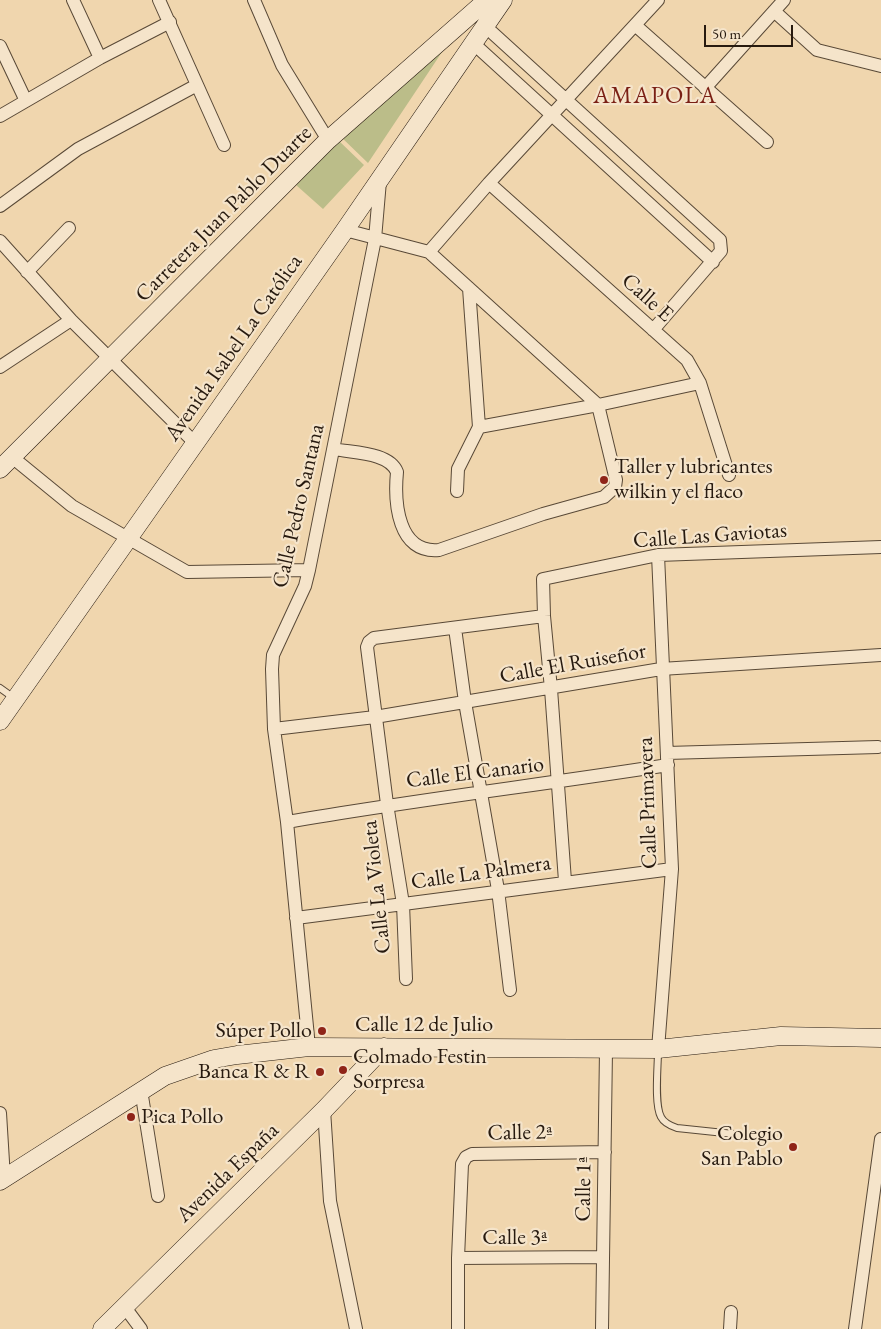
<!DOCTYPE html>
<html>
<head>
<meta charset="utf-8">
<style>
	body { margin:0 }
	#map { position:relative; width:881px; height:1329px; overflow:hidden; background:#f0d6ae; font-family:"EB Garamond",serif }
	canvas { display:block }
	.scale { position:absolute; left:704px; top:25px; width:89px; height:22px; box-sizing:border-box; border:2px solid #271a0f; border-top:0; padding-left:6px; font-size:15px; line-height:18px; white-space:nowrap; color:#271a0f; -webkit-text-stroke:4px #f5e4ca; paint-order:stroke }
</style>
</head>
<body>
<div id="map">
<canvas width="881" height="1329"></canvas>
<div class="scale">50 m</div>
</div>
<script>
const ctx = document.querySelector('canvas').getContext('2d');
ctx.lineJoin = 'round';
function paint(path, color) {
  ctx.fillStyle = color;
  ctx.fill(path, 'evenodd');
}
function strokePath(path, color, width, dash) {
  ctx.strokeStyle = color;
  ctx.lineWidth = width;
  ctx.lineCap = dash ? 'butt' : 'round';
  ctx.setLineDash(dash || []);
  ctx.stroke(path);
}
function drawText(font, color, halo, rows, align = 'center') {
  ctx.font = font + ' "EB Garamond",serif';
  ctx.lineWidth = 4.5;
  ctx.setLineDash([]);
  ctx.textBaseline = 'middle';
  ctx.strokeStyle = halo;
  ctx.fillStyle = color;
  for (const [text, x, y, turn = 0] of rows) {
    ctx.save();
    ctx.translate(x, y);
    ctx.rotate((+turn || 0) * Math.PI / 180);
    ctx.textAlign = isNaN(turn) ? turn : align;
    if (halo) ctx.strokeText(text, 0, 0);
    ctx.fillText(text, 0, 0);
    ctx.restore();
  }
}
paint(new Path2D(`
	M452,37L368,163L340,136Z
	M338,140L364,165L323,209L296,185Z`), '#bbbd89');
const lane = new Path2D(`
	M0,688L14,698
	M658,1051C658,1067 654,1104 661,1117C664,1123 671,1126 677,1128L753,1136`);
const street = new Path2D(`
	M73,0L100,58
	M159,0L224,145
	M254,0L282,65L328,140
	M774,11L817,50L881,66
	M635,25L767,142
	M486,27L720,240L721,251L653,330
	M474,44L713,262
	M0,46L26,101
	M705,88L784,0
	M0,116L100,58L170,22
	M489,183L687,360L700,383L729,475
	M0,206L78,149L197,85
	M0,241L71,320L194,442
	M429,252L489,183L658,0
	M27,272L69,228
	M0,367L71,320
	M479,427L598,405L700,383
	M334,449C352,453 389,452 397,472C394,503 398,554 439,550L543,514L604,497L615,487L616,480L598,405L429,252L345,230
	M12,457L72,506L187,572L309,570
	M457,491L458,469L479,427L469,288
	M455,628L465,702L498,890L510,990
	M274,729L375,717L661,669L881,655
	M667,753L878,747
	M287,822C413,800 541,785 668,765
	M565,881L551,689L544,616L543,579L658,555L881,547
	M296,918L672,869
	M406,979L403,904L387,804L367,647L369,642L374,638L544,616
	M309,1047L287,822L274,729L272,669L273,655L305,586L309,570L375,239L380,181
	M658,1049L672,869L658,555
	M141,1090L158,1196
	M324,1110L330,1201L356,1329
	M0,1113L4,1178
	M458,1258L603,1257
	M124,1306L141,1329
	M458,1329V1258L462,1164L466,1157L472,1154L605,1152
	M602,1329L606,1050
	M730,1329L731,1312
	M855,1329L881,1139`);
const secondary = new Path2D(`
	M0,469L328,140L487,0
	M0,721L345,230L503,0
	M0,1181L165,1076L214,1059L237,1055L309,1047L658,1049L781,1036L881,1038
	M102,1329L324,1110L384,1047`);
strokePath(lane, '#594937', 8);
strokePath(street, '#594937', 14);
strokePath(secondary, '#271a0f', 19);
strokePath(lane, '#f5e4ca', 6);
strokePath(street, '#f5e4ca', 12);
strokePath(secondary, '#f5e4ca', 18);
for (const [x, y, r, color] of [
	[604,480,5,"#8f2418"],
	[322,1031,5,"#8f2418"],
	[343,1070,5,"#8f2418"],
	[320,1072,5,"#8f2418"],
	[131,1117,5,"#8f2418"],
	[793,1147,5,"#8f2418"]
]) {
  const dot = new Path2D();
  dot.arc(x, y, r, 0, 2 * Math.PI);
  ctx.fillStyle = color;
  ctx.fill(dot);
  strokePath(dot, '#f5e4ca', 2);
}
drawText('22px', '#271a0f', '#f5e4ca', [
	["Carretera Juan Pablo Duarte",224,214,-45],
	["Calle E",647,298,42],
	["Avenida Isabel La Católica",234,348,-55],
	["Calle Pedro Santana",299,506,-77],
	["Calle Las Gaviotas",710,536,-4],
	["Calle El Ruiseñor",573,664,-10],
	["Calle El Canario",475,773,-7],
	["Calle Primavera",648,803,-92],
	["Calle La Palmera",481,873,-8],
	["Calle La Violeta",377,887,-96],
	["Calle 12 de Julio",424,1025],
	["Calle 2ª",520,1133,-1],
	["Avenida España",228,1173,-44],
	["Calle 1ª",584,1189,-89],
	["Calle 3ª",515,1238]
]);
drawText('22px', '#271a0f', '#f5e4ca', [
	["Taller y lubricantes",614,467],
	["wilkin y el flaco",614,492],
	["Súper Pollo",312,1031,"right"],
	["Colmado Festin",353,1057],
	["Sorpresa",353,1082],
	["Banca R & R",310,1072,"right"],
	["Pica Pollo",141,1117],
	["Colegio",783,1134,"right"],
	["San Pablo",783,1159,"right"]
], 'left');
ctx.letterSpacing = '1px';
drawText('24px', '#7a1f14', '#f5e4ca', [
	["AMAPOLA",655,96]
]);
ctx.letterSpacing = '0px';
</script>
</body>
</html>
